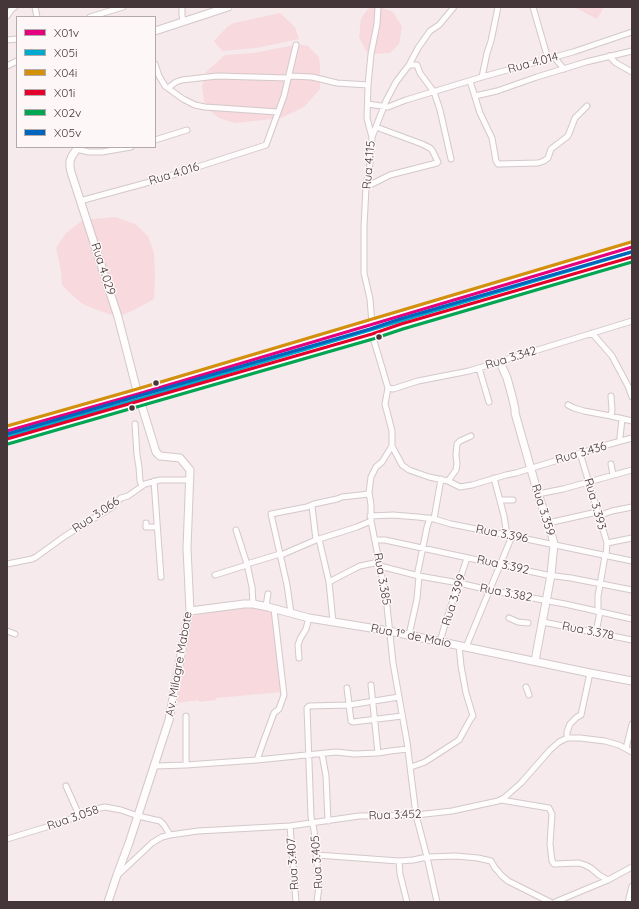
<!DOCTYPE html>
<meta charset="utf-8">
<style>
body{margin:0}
#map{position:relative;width:639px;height:909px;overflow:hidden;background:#f6eaec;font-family:Quicksand,sans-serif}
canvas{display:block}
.frame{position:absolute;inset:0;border:8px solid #443639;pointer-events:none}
.legend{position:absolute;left:16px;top:16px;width:140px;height:132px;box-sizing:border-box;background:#fef7f8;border:1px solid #b4aaac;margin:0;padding:5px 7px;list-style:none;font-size:12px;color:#443639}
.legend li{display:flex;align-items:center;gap:8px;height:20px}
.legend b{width:20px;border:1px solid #b4aaac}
</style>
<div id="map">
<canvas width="639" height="909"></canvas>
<div class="frame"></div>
<ul class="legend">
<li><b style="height:5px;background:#e5007d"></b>X01v</li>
<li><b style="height:5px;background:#00a9ce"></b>X05i</li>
<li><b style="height:5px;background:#d3900b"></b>X04i</li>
<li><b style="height:5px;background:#e4002b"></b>X01i</li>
<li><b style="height:5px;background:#00a651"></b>X02v</li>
<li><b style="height:5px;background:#0065bd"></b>X05v</li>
</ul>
</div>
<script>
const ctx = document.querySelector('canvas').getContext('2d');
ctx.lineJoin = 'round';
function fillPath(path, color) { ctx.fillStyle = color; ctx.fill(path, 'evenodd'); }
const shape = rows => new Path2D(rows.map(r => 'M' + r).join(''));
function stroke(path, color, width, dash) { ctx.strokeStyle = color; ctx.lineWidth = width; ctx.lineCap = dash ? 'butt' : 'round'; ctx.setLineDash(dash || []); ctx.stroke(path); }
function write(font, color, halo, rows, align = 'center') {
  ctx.font = font + ' Quicksand,sans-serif'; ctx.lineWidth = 3; ctx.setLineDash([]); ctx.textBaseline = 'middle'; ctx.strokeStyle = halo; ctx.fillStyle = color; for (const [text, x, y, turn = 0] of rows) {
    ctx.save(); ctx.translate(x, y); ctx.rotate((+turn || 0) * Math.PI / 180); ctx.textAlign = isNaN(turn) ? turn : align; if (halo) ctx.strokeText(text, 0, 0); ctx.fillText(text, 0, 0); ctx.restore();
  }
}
const green = shape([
 [371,7,380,7,393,12,402,27,399,44,390,53,371,54,366,51,359,37,361,19,367,10],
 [574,7,604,7,597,19],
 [280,13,295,27,299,39,256,48,222,51,214,41,227,27,234,23],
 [302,45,308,46,319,57,320,69,320,89,304,107,281,118,235,123,219,118,205,107,202,86,206,72,225,55,254,53,289,46],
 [115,217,135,224,148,236,154,253,155,278,154,299,134,310,118,317,92,308,81,303,70,293,62,285,61,271,56,248,66,233,83,220],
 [240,607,257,608,270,611,274,614,282,692,216,698,216,700,199,702,199,700,177,703,192,616]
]);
const street = shape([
 [35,7,37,17],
 [182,7,182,15,183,21],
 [533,7,548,59],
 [7,16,12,9,15,7],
 [90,17,123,7],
 [7,40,17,39],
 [609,56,616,63,632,72],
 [554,57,564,69],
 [155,64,159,76,165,86,183,99,195,105,205,107,278,112],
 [409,65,417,65,420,73,434,92,440,110,451,159],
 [7,66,17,61],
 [289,76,312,77,337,83,368,85],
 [482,77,487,53,491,41,498,7],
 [470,81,480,113,492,138,496,161,498,164,538,163,544,161,548,158,551,149,568,136,575,118,587,106],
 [168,88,176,82,182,80,217,76,288,78],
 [475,96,497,91,537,77,586,62,632,51],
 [368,104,388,107,406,100,482,77,573,52,632,32],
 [372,137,386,101,396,82,409,65,418,48,430,31,439,25,454,7],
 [155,140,187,130],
 [76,149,89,152,102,152,131,147],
 [366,187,390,175,437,163,438,162,432,150,430,148,422,144,376,127],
 [80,201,157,180,266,145,284,96,296,45],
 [372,324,370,299,364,273,364,227,366,187,370,164,372,137,369,126,367,118,368,85,371,54,377,24,378,7],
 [592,333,612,356,628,386,632,397],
 [372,334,388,388,385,404,392,431,392,446,382,462,376,467,371,477,369,492,371,505,371,521,380,566,387,606,393,663,407,742,416,815,427,857,437,902],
 [479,368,489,402],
 [388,388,393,389,418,381,469,371,632,321],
 [611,396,612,410,611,416],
 [568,405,574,408,584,411,611,416,632,421],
 [135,424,137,455,139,467,140,481,142,486],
 [620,441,620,437,622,419],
 [392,446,401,463,402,465,409,470,429,477,448,481,460,487,472,485,506,475,516,473,610,444,632,438],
 [580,453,607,543,606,556],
 [611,464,613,475],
 [494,478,504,516,507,535],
 [154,481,161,577],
 [448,481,456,470,457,464,456,455,457,444,460,441,471,436],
 [538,494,563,489,632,470],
 [500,500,513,500],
 [312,506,316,540],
 [370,516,393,515,418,517,434,519,451,524,512,536,632,561],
 [598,516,612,511,632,507],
 [434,519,441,479],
 [146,523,146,527,157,527],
 [548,523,597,512],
 [236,530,247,564,252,587,253,604],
 [319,539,329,582,333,622],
 [375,540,385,540,547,575,571,578,632,590],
 [607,543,632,538],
 [281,555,316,540,357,527,371,521],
 [7,564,32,559,36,557,65,536,96,517,112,507,121,498,128,496,145,484,160,480,190,480],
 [247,564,280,554],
 [380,566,419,576,459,583,489,590,565,604,632,619],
 [215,575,247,565],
 [417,576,427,527,430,518],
 [329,582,352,570,360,566,379,562],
 [266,606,268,594],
 [598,612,598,596,605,556],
 [291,613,287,585,271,514,307,507,314,504,337,499,342,497,369,494],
 [509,618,518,622,528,623],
 [543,622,632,640],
 [7,631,15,634],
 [596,632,600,612],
 [409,635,417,599,419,576],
 [440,642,445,624,467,558],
 [466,647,512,536],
 [299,658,298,645,300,639,306,629,309,618],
 [371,685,378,753],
 [526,687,529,695],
 [347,688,351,721,353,722,402,716],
 [186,716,186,765],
 [567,738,567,732,570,724,577,717,581,715,590,673],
 [626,748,632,724],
 [322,754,326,776,328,821],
 [257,760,264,740,274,713,279,709,284,695,274,609],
 [155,766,186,765,257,760,336,752,354,754,378,753,390,751,408,749],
 [411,767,425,762,459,740,470,720,472,717,473,716,466,693,461,666,459,645],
 [66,786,79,815],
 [501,800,549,808,552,814,550,844,552,861,554,864,579,863,585,865,591,868,599,875,608,880],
 [290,826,296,902],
 [7,839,63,822,89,811,96,809,105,807,121,810,138,816,160,821,164,825,170,835],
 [317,855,399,861,413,860,427,857,456,856,478,858,491,861,495,868,498,871,501,875,508,881,550,902],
 [399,861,400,874,407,902],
 [118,875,152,843,162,837,170,835,198,831,290,826,359,816,416,815,452,811,498,801,504,798,521,783,550,750,559,742,567,738,580,738,605,741,619,745,632,752],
 [317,902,319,886,314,830,311,817,307,708,309,706,349,705,399,697],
 [555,902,608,880,632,867],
 [628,902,632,886]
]);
const secondary = shape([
 [155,31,228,7],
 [78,147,72,156,70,161,70,167,71,172,118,317,136,387,156,452,160,456,180,458,190,470,187,548,190,611,188,616,169,720,129,843,117,875,108,902],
 [500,362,507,378,512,396,515,409,515,413,538,494,551,532,554,544,551,575,535,661],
 [7,431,138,394,632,247],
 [7,439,372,334,401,324,632,257],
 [190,611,244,604,253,604,268,607,309,618,389,631,590,673,632,681]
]);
const bus1 = shape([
 [7,431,138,394,632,247]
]);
const bus2 = shape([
 [8,436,139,399,632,252]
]);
const bus3 = shape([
 [7,426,137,389,631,242]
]);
const bus4 = shape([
 [7,439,372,334,401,324,632,257]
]);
const bus5 = shape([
 [8,444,373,339,403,329,632,262]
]);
const bus6 = shape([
 [7,434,370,329,400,319,631,252]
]);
const markers = [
 [379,337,3.5,"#443639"],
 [156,383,3.5,"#443639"],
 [132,408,3.5,"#443639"]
];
const streetNames = [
 ["Rua 4.014",533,63,-15],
 ["Rua 4.115",369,165,-85],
 ["Rua 4.016",174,174,-17],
 ["Rua 4.029",103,269,72],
 ["Rua 3.342",511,358,-17],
 ["Rua 3.436",581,453,-16],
 ["Rua 3.393",595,504,74],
 ["Rua 3.359",543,510,73],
 ["Rua 3.066",96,515,-34],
 ["Rua 3.396",502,534,11],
 ["Rua 3.392",503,565,12],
 ["Rua 3.385",382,579,80],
 ["Rua 3.382",506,593,11],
 ["Rua 3.399",454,600,-72],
 ["Rua 3.378",588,631,11],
 ["Rua 1º de Maio",411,636,11],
 ["Av. Milagre Mabote",179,664,-80],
 ["Rua 3.452",395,815,-2],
 ["Rua 3.058",73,818,-19],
 ["Rua 3.405",317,862,-94],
 ["Rua 3.407",293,864,-94]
];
fillPath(green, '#f7d9de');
stroke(street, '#d3c8ca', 7);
stroke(secondary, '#d3c8ca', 9);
stroke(street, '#fefcfc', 5);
stroke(secondary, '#fefcfc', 7);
stroke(bus1, '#e5007d', 3);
stroke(bus2, '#00a9ce', 3);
stroke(bus3, '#d3900b', 3);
stroke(bus4, '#e4002b', 3);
stroke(bus5, '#00a651', 3);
stroke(bus6, '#0065bd', 3);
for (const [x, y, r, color] of markers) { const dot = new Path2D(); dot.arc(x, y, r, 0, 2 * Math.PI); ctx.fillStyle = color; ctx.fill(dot); stroke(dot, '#fef7f8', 1.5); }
write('12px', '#443639', '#fef7f8', streetNames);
</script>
